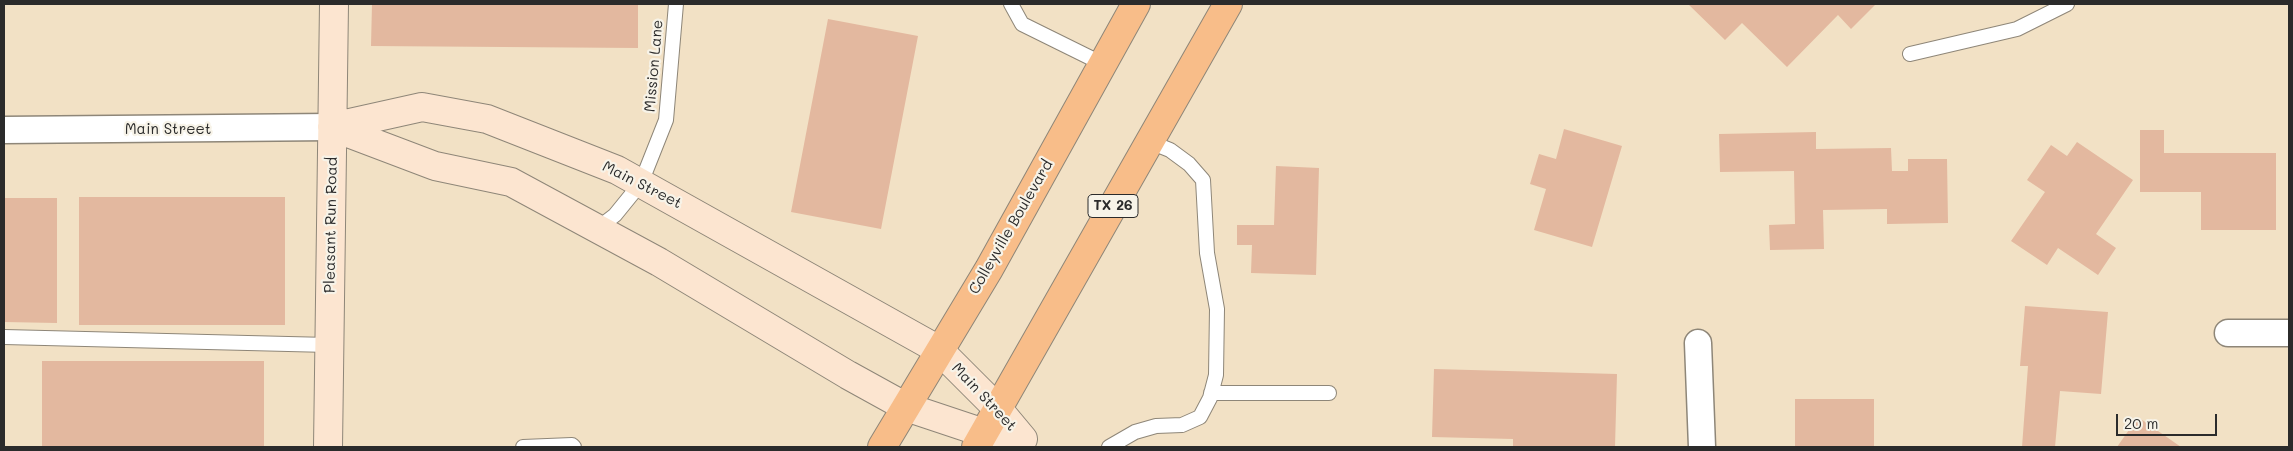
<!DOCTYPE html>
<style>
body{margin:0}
#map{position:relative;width:2293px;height:451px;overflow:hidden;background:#f2e1c5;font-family:Mali,sans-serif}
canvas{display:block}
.frame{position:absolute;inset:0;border:5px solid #2b2b2b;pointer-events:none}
.scale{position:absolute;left:2116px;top:414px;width:101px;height:22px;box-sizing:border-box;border:2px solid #2b2b2b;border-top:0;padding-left:6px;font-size:15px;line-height:18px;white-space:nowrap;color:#2b2b2b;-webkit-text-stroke:4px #f7f3e8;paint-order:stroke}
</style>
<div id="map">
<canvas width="2293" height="451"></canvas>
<div class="frame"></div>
<div class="scale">20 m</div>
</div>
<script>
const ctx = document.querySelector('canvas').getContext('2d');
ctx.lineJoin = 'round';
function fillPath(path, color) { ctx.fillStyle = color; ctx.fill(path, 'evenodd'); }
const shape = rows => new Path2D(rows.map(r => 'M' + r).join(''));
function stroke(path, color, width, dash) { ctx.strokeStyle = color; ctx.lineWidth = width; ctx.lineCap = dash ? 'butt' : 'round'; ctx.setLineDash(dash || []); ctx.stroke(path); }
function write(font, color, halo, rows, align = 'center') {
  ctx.font = font + ' Mali,sans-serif'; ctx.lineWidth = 4.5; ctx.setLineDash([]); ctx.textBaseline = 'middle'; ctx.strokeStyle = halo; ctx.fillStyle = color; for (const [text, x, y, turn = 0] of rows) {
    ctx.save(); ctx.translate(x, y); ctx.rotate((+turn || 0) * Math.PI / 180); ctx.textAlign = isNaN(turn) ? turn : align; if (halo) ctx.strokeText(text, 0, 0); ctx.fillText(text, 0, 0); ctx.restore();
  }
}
const building = shape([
 [372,4,638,4,638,48,371,46],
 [1688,4,1876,4,1851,29,1838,15,1787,67,1742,23,1725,40],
 [828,19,918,36,881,229,791,212],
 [1564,129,1622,146,1592,247,1534,230,1546,189,1530,184,1539,154,1556,159],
 [2140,130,2164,130,2164,153,2276,153,2276,230,2201,230,2201,192,2140,192],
 [1816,132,1816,149,1891,148,1892,171,1908,171,1908,159,1947,159,1948,223,1887,224,1887,209,1823,210,1824,249,1770,250,1769,225,1795,224,1794,171,1720,172,1719,134],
 [2077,142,2133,180,2096,234,2116,248,2098,275,2058,248,2047,265,2011,241,2045,192,2027,180,2051,145,2067,156],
 [1276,166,1319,168,1316,275,1251,273,1252,245,1237,245,1237,225,1274,225],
 [79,197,285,197,285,325,79,325],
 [4,198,57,198,57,323,4,322],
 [2025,306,2108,312,2101,394,2060,391,2055,447,2022,447,2028,366,2020,366],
 [42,361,264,361,264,447,42,447],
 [1434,369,1617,374,1615,447,1513,447,1513,439,1432,437],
 [1795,399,1874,399,1874,447,1795,447],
 [2138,417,2181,447,2117,447]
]);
const lane = shape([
 [1011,4,1022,24,1103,64],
 [1910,54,2017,29,2067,4],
 [597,229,615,215,641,183,666,120,676,4],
 [4,337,329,345],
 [1211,393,1329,393],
 [523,447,572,445,574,447],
 [1109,447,1135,432,1156,426,1182,425,1200,417,1210,398,1216,375,1217,309,1207,253,1203,180,1189,164,1170,150,1150,142]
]);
const street = shape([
 [4,130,332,127],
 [2228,333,2289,333],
 [1698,343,1702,447]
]);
const secondary = shape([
 [332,127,422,107,487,119,617,170,939,350,998,409,1023,439],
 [332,127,435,166,511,182,659,262,848,375,906,407,984,433,1007,437],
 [328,447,334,4]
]);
const primary = shape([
 [882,447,989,269,1136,4],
 [976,447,1228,4]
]);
const shields = [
 [1113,206,50]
];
const shieldNames = [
 ["TX 26",1113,206]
];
const streetNames = [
 ["Mission Lane",654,66,-85],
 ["Main Street",168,129],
 ["Main Street",642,185,27],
 ["Pleasant Run Road",331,225,-89],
 ["Colleyville Boulevard",1011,227,-60],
 ["Main Street",984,397,47]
];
fillPath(building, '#e3b89f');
stroke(lane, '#8e8678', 16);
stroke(street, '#8e8678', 29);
stroke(secondary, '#8e8678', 30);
stroke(primary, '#8e8678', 30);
stroke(lane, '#fff', 14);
stroke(street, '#fff', 26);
stroke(secondary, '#fce5d0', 28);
stroke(primary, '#f8bd89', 28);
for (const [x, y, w] of shields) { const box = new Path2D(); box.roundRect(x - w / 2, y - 11.5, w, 23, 4); ctx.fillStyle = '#f7f3e8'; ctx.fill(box); stroke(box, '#2b2b2b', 1); }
write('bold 14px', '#2b2b2b', null, shieldNames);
write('15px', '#2b2b2b', '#f7f3e8', streetNames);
</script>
